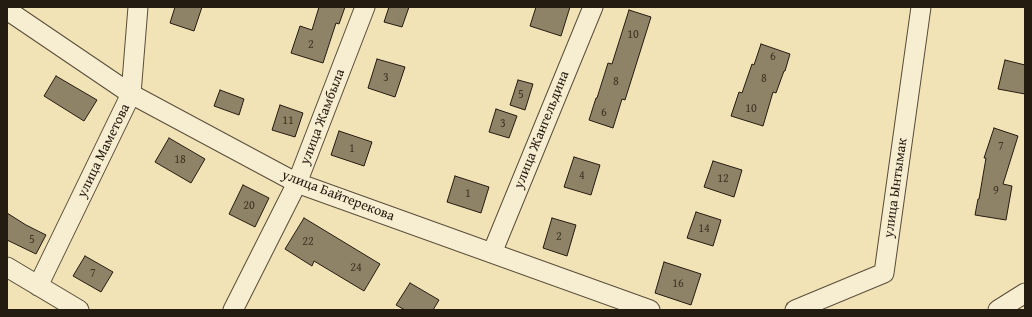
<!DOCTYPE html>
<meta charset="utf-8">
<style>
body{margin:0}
#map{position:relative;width:1032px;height:317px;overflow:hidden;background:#f2e3b6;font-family:"Gentium Book Plus",serif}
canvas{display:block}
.frame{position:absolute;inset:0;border:8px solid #241b11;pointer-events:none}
</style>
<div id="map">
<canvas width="1032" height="317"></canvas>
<div class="frame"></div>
</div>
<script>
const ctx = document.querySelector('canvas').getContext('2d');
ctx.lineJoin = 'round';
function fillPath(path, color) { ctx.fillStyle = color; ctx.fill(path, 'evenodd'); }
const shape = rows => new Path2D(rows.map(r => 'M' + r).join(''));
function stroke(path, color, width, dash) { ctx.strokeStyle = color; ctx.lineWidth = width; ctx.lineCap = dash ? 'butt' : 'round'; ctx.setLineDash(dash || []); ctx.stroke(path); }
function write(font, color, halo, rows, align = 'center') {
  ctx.font = font + ' "Gentium Book Plus",serif'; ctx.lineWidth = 3.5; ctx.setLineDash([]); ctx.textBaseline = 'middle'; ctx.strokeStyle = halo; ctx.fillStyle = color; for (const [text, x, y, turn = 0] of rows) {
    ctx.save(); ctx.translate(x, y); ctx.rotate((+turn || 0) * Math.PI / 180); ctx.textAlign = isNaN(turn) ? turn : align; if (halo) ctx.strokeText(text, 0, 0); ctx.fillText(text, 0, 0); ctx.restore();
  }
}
const building = shape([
 [175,7,202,7,194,31,170,23,175,7],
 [319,7,345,7,339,24,336,23,323,63,291,53,300,26,312,30,319,7],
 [389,7,409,7,402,27,384,22,389,7],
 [536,7,570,7,561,36,530,26,536,7],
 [629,10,651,17,625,100,622,99,613,128,589,120,596,98,597,98,608,63,612,64,629,10],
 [761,44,790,54,785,71,784,71,776,93,773,92,763,126,731,116,739,92,742,93,752,64,754,65,761,44],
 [377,59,405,67,395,97,368,88,377,59],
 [1005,60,1025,65,1025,94,998,89,1005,60],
 [56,76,97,100,84,121,44,96,56,76],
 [518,80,533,84,525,110,510,105,518,80],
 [220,90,244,99,239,115,214,106,220,90],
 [280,105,303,113,295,137,272,130,280,105],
 [496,109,517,116,509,138,489,132,496,109],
 [994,128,1018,136,1003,184,1012,186,1006,220,975,215,978,199,979,199,986,158,984,158,994,128],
 [339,131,372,142,364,166,331,155,339,131],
 [169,138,205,159,191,183,155,162,169,138],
 [574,157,600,165,591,195,564,187,574,157],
 [713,161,742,170,734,197,704,187,713,161],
 [455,176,489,187,481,213,447,202,455,176],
 [243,185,269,198,255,227,229,214,243,185],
 [696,212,721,220,713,246,687,238,696,212],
 [7,213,26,225,46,235,36,254,7,240,7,213],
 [304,218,380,264,364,291,314,261,312,266,285,249,304,218],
 [552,218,576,225,567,256,543,248,552,218],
 [85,256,113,272,101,292,73,276,85,256],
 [664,262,701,274,691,305,655,293,664,262],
 [410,283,439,300,433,310,405,310,396,305,410,283]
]);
const minor = shape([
 [7,10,131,94,297,183,650,310],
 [492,253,593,7],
 [7,267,79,310],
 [38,286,131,94,138,7],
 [233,310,297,183,365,7],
 [795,310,884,273,921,7],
 [998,310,1025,293]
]);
const numberNames = [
 ["10",633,35],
 ["2",311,45],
 ["6",773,57],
 ["3",386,78],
 ["8",764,79],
 ["8",616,82],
 ["5",521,95],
 ["10",751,109],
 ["6",604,113],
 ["11",288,121],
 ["3",503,124],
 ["7",1001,147],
 ["1",352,149],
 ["18",180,160],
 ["4",582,176],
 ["12",723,179],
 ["9",996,191],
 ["1",468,194],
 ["20",249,206],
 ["14",704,229],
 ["2",559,237],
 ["5",32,240],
 ["22",308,242],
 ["24",356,268],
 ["7",93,274],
 ["16",678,284]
];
const streetNames = [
 ["улица Жамбыла",323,117,-69],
 ["улица Жангельдина",542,130,-68],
 ["улица Маметова",104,151,-64],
 ["улица Ынтымак",896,188,-82],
 ["улица Байтерекова",338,196,21]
];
fillPath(building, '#8f8367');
stroke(building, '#241b11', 1);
stroke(minor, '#584d3a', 21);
stroke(minor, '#f7edd0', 19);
write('12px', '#3f3526', null, numberNames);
write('14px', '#241b11', '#f7edd0', streetNames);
</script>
